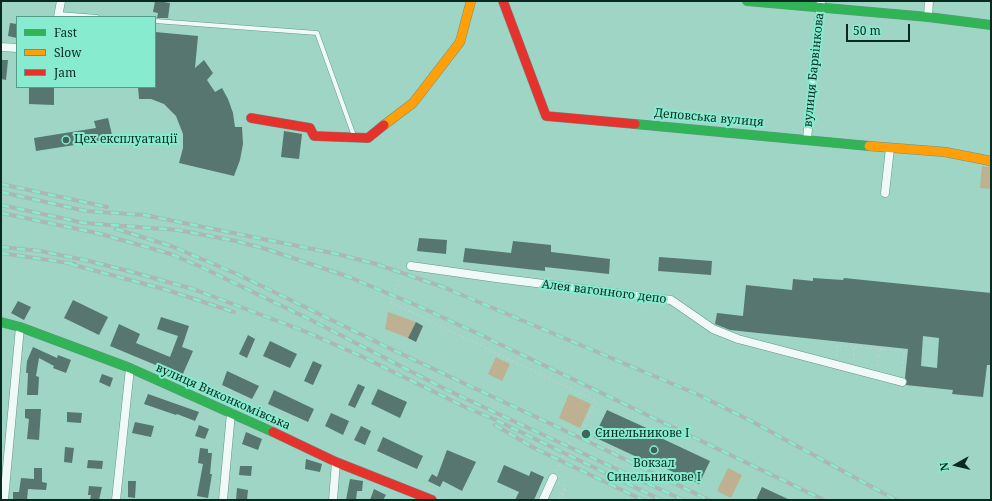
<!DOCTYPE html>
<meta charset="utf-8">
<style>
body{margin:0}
#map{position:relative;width:992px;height:501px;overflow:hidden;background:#9ed5c5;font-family:"Noto Serif",serif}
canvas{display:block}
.frame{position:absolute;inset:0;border:2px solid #082a21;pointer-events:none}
.legend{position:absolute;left:16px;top:16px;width:140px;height:72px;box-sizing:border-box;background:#87eccf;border:1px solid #549e89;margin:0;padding:5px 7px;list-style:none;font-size:12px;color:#082a21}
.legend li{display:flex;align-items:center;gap:8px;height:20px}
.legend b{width:20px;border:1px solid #549e89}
.north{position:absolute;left:936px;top:445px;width:40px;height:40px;-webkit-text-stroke:3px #87eccf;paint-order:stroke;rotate:262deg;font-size:11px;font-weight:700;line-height:16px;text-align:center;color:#082a21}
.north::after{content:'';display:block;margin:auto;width:14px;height:18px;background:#082a21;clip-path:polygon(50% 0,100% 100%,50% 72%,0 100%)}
.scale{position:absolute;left:846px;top:24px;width:64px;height:18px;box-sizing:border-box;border:2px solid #082a21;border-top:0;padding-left:5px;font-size:12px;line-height:14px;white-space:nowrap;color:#082a21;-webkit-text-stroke:3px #87eccf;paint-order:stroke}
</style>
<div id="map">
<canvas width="992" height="501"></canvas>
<div class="frame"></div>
<ul class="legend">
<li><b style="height:5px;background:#30b455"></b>Fast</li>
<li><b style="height:5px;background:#ff9f0a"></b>Slow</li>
<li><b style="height:5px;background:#e5322d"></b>Jam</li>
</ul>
<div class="north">N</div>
<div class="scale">50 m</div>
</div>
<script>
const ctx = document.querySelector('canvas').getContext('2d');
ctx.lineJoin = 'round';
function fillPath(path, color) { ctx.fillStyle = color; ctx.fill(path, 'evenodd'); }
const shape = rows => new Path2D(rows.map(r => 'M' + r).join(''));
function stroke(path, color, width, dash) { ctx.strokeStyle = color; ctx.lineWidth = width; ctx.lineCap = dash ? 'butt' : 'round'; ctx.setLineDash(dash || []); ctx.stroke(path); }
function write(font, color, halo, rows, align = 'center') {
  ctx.font = font + ' "Noto Serif",serif'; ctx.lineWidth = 4; ctx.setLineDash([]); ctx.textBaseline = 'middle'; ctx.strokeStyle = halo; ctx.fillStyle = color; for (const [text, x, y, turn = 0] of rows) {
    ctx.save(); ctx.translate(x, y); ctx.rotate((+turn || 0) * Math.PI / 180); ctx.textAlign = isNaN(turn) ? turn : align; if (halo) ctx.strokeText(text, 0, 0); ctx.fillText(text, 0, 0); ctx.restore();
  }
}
const green = shape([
 [982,166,991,167,991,189,980,188],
 [388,312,416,322,408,338,385,329],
 [496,357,510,364,502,381,488,374],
 [569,394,591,404,580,428,559,418],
 [728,468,742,475,731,498,717,491]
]);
const building = shape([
 [155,1,165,1,164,2,170,3,168,18,157,18,158,13,153,12],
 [10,23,17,24,17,38,8,36],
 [155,32,198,36,195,68,204,60,213,73,207,80,215,92,222,88,228,99,233,113,235,127,242,127,243,144,240,160,234,176,179,163,183,148,183,134,176,116,164,104,151,99,139,99,138,87,155,87],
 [1,60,8,60,6,80,1,79],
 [29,87,54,87,54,105,29,104],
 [108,118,113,139,36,151,34,138,96,128,94,121],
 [284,131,302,134,299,159,281,157],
 [419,238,447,240,446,254,417,251],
 [513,241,551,245,551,252,610,259,609,274,545,267,545,271,463,262,465,248,511,253],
 [659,257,712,261,711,275,658,271],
 [813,278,843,280,844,278,991,293,991,365,987,365,983,397,952,394,953,390,906,385,907,381,905,378,908,349,730,330,715,324,717,313,743,316,746,285,792,290,793,279,813,281],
 [923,336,939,338,937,368,921,366],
 [73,300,108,317,99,335,64,318],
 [18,301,31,307,24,320,11,313],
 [161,317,189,326,182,347,193,351,182,376,110,346,119,324,140,334,136,343,170,357,178,336,157,329],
 [416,322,423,326,416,342,408,338],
 [248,335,255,339,247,358,239,354],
 [270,341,297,354,290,368,263,356],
 [33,347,57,358,58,355,71,360,66,373,53,368,54,366,39,358,36,376,39,377,38,395,27,395,28,373,26,373,27,361],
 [313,361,322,365,313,385,304,381],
 [227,371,259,386,252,399,222,385],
 [102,374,113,378,110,387,99,382],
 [358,384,365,387,355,408,348,405],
 [378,389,407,402,400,418,371,404],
 [274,390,314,409,308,422,268,404],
 [148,394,199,412,195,421,177,414,176,415,144,404],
 [25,409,41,409,39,440,27,439,29,419,25,418],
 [607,410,664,436,663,439,710,461,699,484,652,462,652,464,594,437],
 [67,412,82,413,81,423,67,422],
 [331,413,349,421,343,435,325,426],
 [135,422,154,426,151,437,132,433],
 [199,425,209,429,205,439,195,436],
 [361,426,371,431,365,445,354,440],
 [246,432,262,439,258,450,242,444],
 [383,437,423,456,417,469,377,451],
 [65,447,74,448,72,463,64,462],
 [200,448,208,449,208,453,212,453,210,474,212,474,208,498,197,496,203,464,198,463],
 [447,450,476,462,462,491,443,481,440,487,428,481,432,474,437,477],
 [306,459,322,464,320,472,305,469],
 [88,460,103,461,102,469,87,468],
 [504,465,529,476,531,471,544,477,534,500,515,500,519,492,497,482],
 [240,466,252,466,251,476,239,475],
 [34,468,42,468,42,482,47,483,46,490,28,489,27,500,13,500,13,492,19,492,21,478,34,479],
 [350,479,363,481,362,491,357,491,356,500,346,500],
 [128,481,136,481,135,498,128,497],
 [89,486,102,487,99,500,90,500,91,495,88,495],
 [762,487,790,500,756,500],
 [237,488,248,490,247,500,236,500],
 [374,489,386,495,383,500,370,500]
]);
const path = shape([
 [404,270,390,302,596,401,580,435],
 [837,357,837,345,904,351,902,374],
 [854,360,854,346],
 [878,367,879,349],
 [556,471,574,432,620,453,610,476],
 [558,483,565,486,559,500],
 [561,500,566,487,565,486]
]);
const lane = shape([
 [59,14,97,17],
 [155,21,317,33,354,136]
]);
const street = shape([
 [58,17,61,1],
 [928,17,929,1],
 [1,47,17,48],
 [807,139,821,1],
 [885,193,890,148],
 [411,266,496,278,671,300,713,329,738,339,902,382],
 [4,500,20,327],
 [116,500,130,368],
 [223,500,231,413],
 [333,500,336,462],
 [543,500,553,478]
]);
const fast = shape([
 [747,1,928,17,991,25],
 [635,124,869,146],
 [1,322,20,327,130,368,273,432]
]);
const slow = shape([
 [384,125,413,103,460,42,471,1],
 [869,146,945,152,991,161]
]);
const jam = shape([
 [503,1,546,116,635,124],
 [251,118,310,128,314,136,368,138,384,125],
 [273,432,336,462,432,500]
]);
const rail = shape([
 [1,184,107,207],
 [1,192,86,211,144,215,337,254,376,264,443,287,699,395,751,421,896,500],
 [1,205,84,223,178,230,236,241,266,249,349,277,418,306,483,336,824,500],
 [1,213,97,233,171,254,199,266,311,320,447,390,683,500],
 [116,229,171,246,237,274,391,349,587,441,709,500],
 [1,247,40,251,89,261,132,272,193,289,304,331,363,357,465,407,496,420,661,500],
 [1,253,75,264],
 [70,264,167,290,234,312],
 [495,425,534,448,643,500]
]);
const markers = [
 [66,140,4,"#3c665a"],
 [586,434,5,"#3c665a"],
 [654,450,4,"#3c665a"]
];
const streetNames = [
 ["вулиця Барвінкова",814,70,-84],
 ["Деповська вулиця",709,118,5],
 ["Алея вагонного депо",604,292,7],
 ["вулиця Виконкомівська",223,397,24]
];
const poiNames = [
 ["Цех експлуатації",74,140],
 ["Синельникове І",595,434],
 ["Вокзал",654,464,"center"],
 ["Синельникове І",654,478,"center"]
];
fillPath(green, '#bdb192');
fillPath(building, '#56766f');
stroke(lane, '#659589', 5);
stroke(street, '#659589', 9);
stroke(fast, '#659589', 10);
stroke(slow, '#659589', 10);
stroke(jam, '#659589', 10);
stroke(path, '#bed0cb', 1.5, [2, 3]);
stroke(lane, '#f0f9f6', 4);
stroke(street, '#f0f9f6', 8);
stroke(fast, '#30b455', 9);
stroke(slow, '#ff9f0a', 9);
stroke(jam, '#e5322d', 9);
stroke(rail, '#aab8b4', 4);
stroke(rail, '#87eccf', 2.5, [8]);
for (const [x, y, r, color] of markers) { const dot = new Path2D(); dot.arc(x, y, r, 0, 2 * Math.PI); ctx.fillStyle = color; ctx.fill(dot); stroke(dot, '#87eccf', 1.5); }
write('12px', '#082a21', '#87eccf', streetNames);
write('12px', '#082a21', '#87eccf', poiNames, 'left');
</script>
